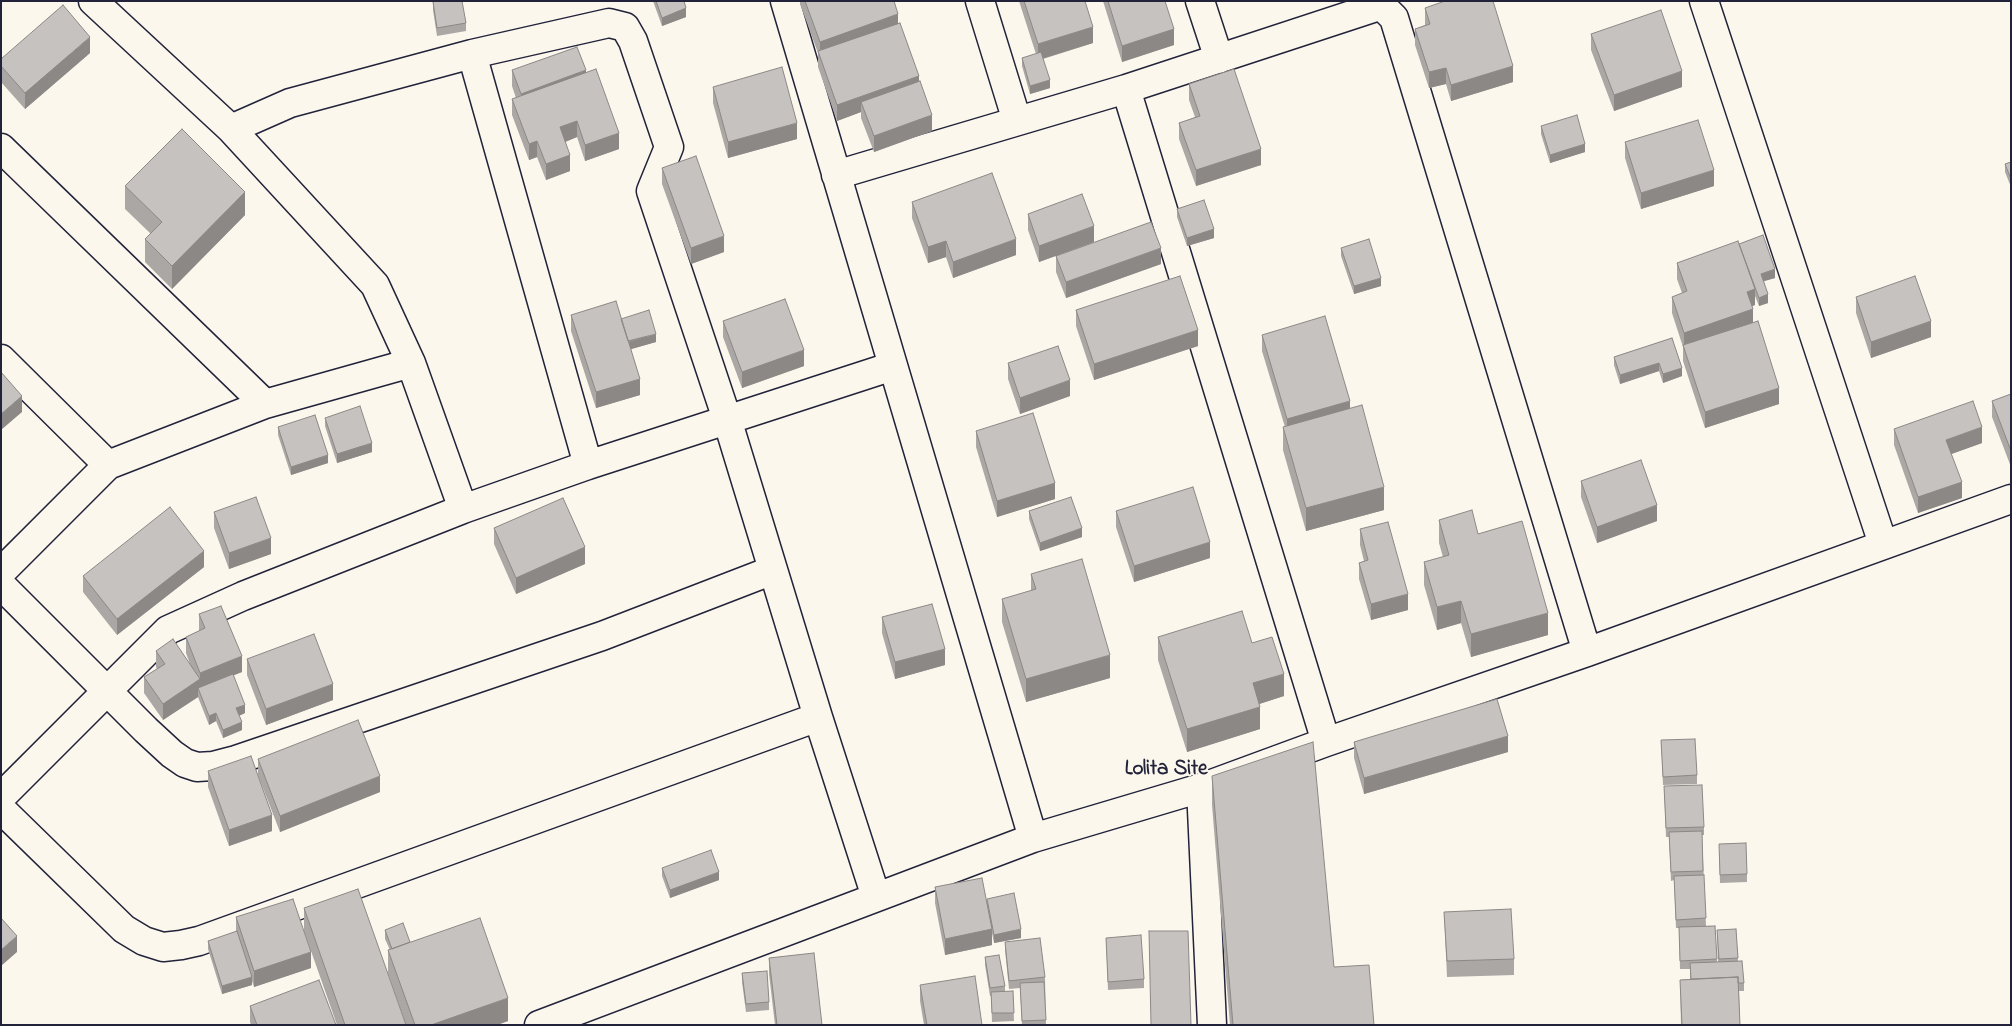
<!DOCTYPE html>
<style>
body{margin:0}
#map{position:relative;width:2012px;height:1026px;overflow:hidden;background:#fbf7ec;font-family:"Indie Flower",sans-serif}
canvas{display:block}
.frame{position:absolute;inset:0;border:2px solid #22223b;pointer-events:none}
</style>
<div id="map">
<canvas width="2012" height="1026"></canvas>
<div class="frame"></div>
</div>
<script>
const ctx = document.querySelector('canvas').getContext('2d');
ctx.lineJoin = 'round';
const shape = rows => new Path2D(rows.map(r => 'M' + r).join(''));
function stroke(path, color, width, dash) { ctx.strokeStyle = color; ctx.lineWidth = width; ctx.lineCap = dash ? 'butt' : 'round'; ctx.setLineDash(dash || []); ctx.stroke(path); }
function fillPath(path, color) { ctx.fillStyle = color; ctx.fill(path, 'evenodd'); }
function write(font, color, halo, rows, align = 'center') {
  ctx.font = font + ' "Indie Flower",sans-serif'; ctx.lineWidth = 4; ctx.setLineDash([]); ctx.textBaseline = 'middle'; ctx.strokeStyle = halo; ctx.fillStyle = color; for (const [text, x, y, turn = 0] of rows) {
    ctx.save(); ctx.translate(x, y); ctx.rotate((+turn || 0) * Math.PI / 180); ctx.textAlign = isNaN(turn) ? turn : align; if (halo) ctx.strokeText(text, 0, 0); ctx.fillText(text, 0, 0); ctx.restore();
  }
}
const street = shape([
 [93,1,231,129,375,285,411,363,463,509],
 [785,1,1033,838],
 [980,1,1017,121],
 [1200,1,1219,59],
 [1704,1,1883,544],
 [472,54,588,465],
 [1126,89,1326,742],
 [231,129,290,103,472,54,609,23,625,27,633,41,669,147,651,191,727,419,818,717,876,897],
 [1,148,265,404],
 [836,175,1126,89,1376,7,1383,7,1394,18,1587,652],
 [1,359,108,465],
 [1,572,108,465,265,404,411,363],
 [1,585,146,730,172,754,185,763,197,767,213,766,236,760,602,636,773,570],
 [1201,788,1212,1025],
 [1,797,168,630,243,596,463,509,588,465,893,366],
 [1,809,124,929,144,941,163,947,181,945,199,941,818,717],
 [539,1025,1033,838,1201,788,1326,742,1587,652,2011,499]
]);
const wall = shape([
 [653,1,684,1,686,17,662,26],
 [800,1,894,1,898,23,919,82,932,131,874,152,861,118,861,112,837,121,818,67,818,53,800,4],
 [1019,1,1085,1,1093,43,1043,59,1050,88,1030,94,1022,66,1022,58,1036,54],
 [1103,1,1165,1,1174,45,1122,62],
 [433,2,466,23,466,31,437,36,433,10],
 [1425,8,1513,82,1451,101,1446,84,1429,88,1415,45,1415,29,1425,25],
 [1591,34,1682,87,1614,111,1591,50],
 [90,53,25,109,1,82,1,59],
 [512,70,586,73,619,149,585,161,577,137,565,142,570,171,546,180,537,157,529,160,512,115,512,99,516,98,512,86],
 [1189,84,1261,165,1196,186,1179,139,1179,123,1195,117,1189,100],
 [713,87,797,139,728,158,713,103],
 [1541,126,1585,152,1550,163,1541,134],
 [1625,142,1714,186,1641,209,1625,158],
 [2011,162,2011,187,2005,172,2005,164],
 [662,168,724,252,691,264,662,184],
 [125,186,245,215,172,289,145,262,145,239,151,234,125,209],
 [912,202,1016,255,953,278,946,257,928,263,912,218],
 [1177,209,1214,238,1187,246,1177,217],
 [1028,214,1094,242,1039,262,1028,230],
 [1739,244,1775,278,1764,281,1768,303,1759,306,1755,296,1755,305,1752,306,1753,323,1779,404,1705,428,1683,361,1683,347,1672,313,1672,297,1682,293,1677,279,1677,263],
 [1341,248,1381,286,1354,294,1341,256],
 [1056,256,1161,264,1066,298,1056,272],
 [1856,297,1931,337,1871,358,1856,313],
 [1076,310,1198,346,1094,380,1076,326],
 [571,315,621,319,656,342,631,349,640,395,596,408,571,331],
 [723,321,804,366,742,388,723,337],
 [1262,335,1350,409,1384,510,1306,531,1283,450,1283,427,1285,427,1262,351],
 [1672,338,1682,376,1663,383,1659,371,1620,384,1614,365,1614,357],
 [1008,363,1070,396,1020,414,1008,379],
 [2011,394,2011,467,1992,417,1992,401],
 [325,418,372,452,337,463,325,426],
 [278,427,328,463,291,475,278,435],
 [1894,429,1982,443,1951,454,1962,498,1918,513,1894,445],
 [976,431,1055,499,997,517,976,447],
 [1581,481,1657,521,1597,543,1581,497],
 [1029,511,1082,537,1040,551,1029,519],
 [1116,511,1210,558,1134,582,1116,527],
 [214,512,271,554,229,569,214,528],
 [1439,520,1478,534,1548,635,1471,657,1461,623,1437,630,1424,585,1424,562,1443,557,1439,543],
 [494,528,585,564,516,594,494,544],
 [1360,529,1408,610,1371,620,1359,579,1359,563,1364,561,1360,545],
 [204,567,117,635,83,592,83,576],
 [1031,574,1110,678,1026,702,1002,622,1002,599,1031,591],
 [199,614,242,672,233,675,245,713,239,716,242,730,223,738,216,721,209,725,198,697,163,720,144,693,144,677,157,669,156,667,156,651,191,667,186,653,186,637,199,631],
 [882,617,945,665,895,679,882,633],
 [1158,637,1252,643,1284,696,1259,704,1260,729,1187,752,1158,660],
 [247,659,333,700,266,725,247,675],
 [1661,740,1697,775,1697,784,1663,785],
 [1354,742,1508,752,1364,794,1354,758],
 [258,759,380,792,280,832,258,775],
 [208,771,272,831,229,846,208,787],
 [1212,776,1334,967,1374,1025,1230,1025,1212,805],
 [1664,786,1704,827,1704,835,1702,835,1706,926,1715,926,1717,962,1718,962,1717,930,1736,929,1738,961,1744,983,1744,991,1739,991,1740,1025,1681,1025,1680,980,1690,979,1690,969,1680,969,1679,928,1676,928,1674,880,1671,881,1669,837,1666,837],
 [1719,852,1747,874,1747,882,1720,883],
 [662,868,719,880,670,898,662,876],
 [935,887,987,902,1021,938,994,943,992,933,992,945,945,955,935,903],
 [304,908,406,1025,337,1025,304,931],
 [1444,912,1514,959,1514,975,1447,977],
 [236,917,311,968,254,987,252,981,252,985,222,994,208,949,208,941,236,932],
 [385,930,410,942,508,1021,497,1025,406,1025,388,973,388,950,390,950,385,939],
 [1106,938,1144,979,1144,988,1108,990],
 [1005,942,1045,977,1046,1025,1022,1025,1020,988,1009,989,1005,950],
 [985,957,1005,986,1005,992,1013,991,1014,1021,992,1022,991,996,990,996,985,965],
 [769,958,822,1025,775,1025,769,974],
 [742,973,769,1002,769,1010,746,1012,742,982],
 [920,985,982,1025,924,1025,920,1001],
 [250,1006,336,1025,251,1025,250,1022]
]);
const shadedWall = shape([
 [686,8,686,17,662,26,662,18],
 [898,14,898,30,820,56,820,42],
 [1093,27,1093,43,1038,60,1038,44],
 [1174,29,1174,45,1122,62,1122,46],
 [90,37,90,53,25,109,25,93],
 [1513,66,1513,82,1451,101,1451,85],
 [1446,68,1446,84,1429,88,1429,72],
 [586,70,586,86,521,110,521,94],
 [1682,71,1682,87,1614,111,1614,95],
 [919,76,919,92,861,102,861,112,837,121,837,105],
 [1050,80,1050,88,1030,94,1030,86],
 [932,115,932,131,874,152,874,136],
 [577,121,577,137,560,144,560,127],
 [797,123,797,139,728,158,728,142],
 [619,133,619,149,585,161,585,145],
 [537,141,537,157,529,160,529,144],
 [1585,144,1585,152,1550,163,1550,155],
 [1261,149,1261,165,1196,186,1196,170],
 [570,155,570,171,546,180,546,164],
 [1714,170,1714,186,1641,209,1641,193],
 [245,192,245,215,172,289,172,266],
 [1094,226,1094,242,1039,262,1039,246],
 [1214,229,1214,238,1187,246,1187,238],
 [724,236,724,252,691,264,691,248],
 [1016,239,1016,255,953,278,953,262],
 [946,241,946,257,928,263,928,247],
 [1161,248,1161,264,1066,298,1066,282],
 [1775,269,1775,278,1761,282,1761,274],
 [1381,278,1381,286,1354,294,1354,286],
 [1755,289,1755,305,1747,308,1747,292],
 [1768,294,1768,303,1759,306,1759,298],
 [1753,309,1753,325,1684,348,1684,333],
 [1931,321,1931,337,1871,358,1871,342],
 [1198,330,1198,346,1094,380,1094,364],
 [656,334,656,342,628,350,628,342],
 [804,350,804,366,742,388,742,372],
 [1659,363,1659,371,1620,384,1620,375],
 [1682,368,1682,376,1663,383,1663,374],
 [640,379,640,395,596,408,596,392],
 [1070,380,1070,396,1020,414,1020,398],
 [1779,388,1779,404,1705,428,1705,412],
 [22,396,22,412,1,430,1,414],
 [1350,401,1350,417,1287,435,1287,419],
 [1982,427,1982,443,1946,456,1946,440],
 [372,443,372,452,337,463,337,454],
 [328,455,328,463,291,475,291,467],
 [1962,482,1962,498,1918,513,1918,497],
 [1055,483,1055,499,997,517,997,501],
 [1384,487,1384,510,1306,531,1306,508],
 [1657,505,1657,521,1597,543,1597,527],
 [1082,528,1082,537,1040,551,1040,543],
 [271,538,271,554,229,569,229,553],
 [1210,542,1210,558,1134,582,1134,566],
 [585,547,585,564,516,594,516,578],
 [204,551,204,567,117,635,117,619],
 [1408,594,1408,610,1371,620,1371,604],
 [1461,601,1461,623,1437,630,1437,607],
 [1548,613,1548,635,1471,657,1471,634],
 [945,649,945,665,895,679,895,662],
 [1110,655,1110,678,1026,702,1026,679],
 [242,656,242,672,200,689,200,673],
 [1284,674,1284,696,1253,706,1253,683],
 [200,679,200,692,198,688,198,697,163,720,163,704],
 [333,684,333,700,266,725,266,709],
 [245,705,245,713,236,717,236,708],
 [1260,707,1260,729,1187,752,1187,729],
 [216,713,216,721,209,725,209,716],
 [242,722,242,730,223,738,223,730],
 [1508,736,1508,752,1364,794,1364,778],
 [380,776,380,792,280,832,280,816],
 [272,815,272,831,229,846,229,830],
 [719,872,719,880,670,898,670,890],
 [992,929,992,945,945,955,945,939],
 [1021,929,1021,938,994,943,994,935],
 [17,936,17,952,1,966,1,950],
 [311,952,311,968,254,987,254,971],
 [252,977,252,985,222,994,222,986],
 [508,998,508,1021,497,1025,431,1025]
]);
const building = shape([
 [436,1,462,1,466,23,437,28,433,2,436,1],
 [656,1,684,1,686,8,662,18,656,1],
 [805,1,894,1,898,14,820,42,805,1],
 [1024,1,1085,1,1093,27,1038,44,1024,1],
 [1108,1,1165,1,1174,29,1122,46,1108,1],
 [1445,1,1493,1,1513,66,1451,85,1446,68,1429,72,1415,29,1430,24,1425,8,1445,1],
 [63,5,90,37,25,93,1,66,1,59,63,5],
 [1661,10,1682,71,1614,95,1591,34,1661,10],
 [900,23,919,76,837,105,818,51,900,23],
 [577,47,586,70,521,94,512,70,577,47],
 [1041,52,1050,80,1030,86,1022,58,1041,52],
 [782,67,797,123,728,142,713,87,782,67],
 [596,69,619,133,585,145,577,121,560,127,570,155,546,164,537,141,529,144,512,99,596,69],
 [1234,69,1261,149,1196,170,1179,123,1200,116,1189,84,1234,69],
 [920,81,932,115,874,136,861,102,920,81],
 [1577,115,1585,144,1550,155,1541,126,1577,115],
 [1698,120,1714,170,1641,193,1625,142,1698,120],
 [182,129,245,192,172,266,145,239,162,222,125,186,182,129],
 [696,156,724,236,691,248,662,168,696,156],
 [2011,162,2011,179,2005,164,2011,162],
 [992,173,1016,239,953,262,946,241,928,247,912,202,992,173],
 [1082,194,1094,226,1039,246,1028,214,1082,194],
 [1204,200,1214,229,1187,238,1177,209,1204,200],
 [1151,222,1161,248,1066,282,1056,256,1151,222],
 [1763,235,1775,269,1761,274,1768,294,1759,298,1739,244,1763,235],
 [1369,239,1381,278,1354,286,1341,248,1369,239],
 [1738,241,1755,289,1747,292,1753,309,1684,333,1672,297,1687,291,1677,263,1738,241],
 [1180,276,1198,330,1094,364,1076,310,1180,276],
 [1915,276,1931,321,1871,342,1856,297,1915,276],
 [785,299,804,350,742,372,723,321,785,299],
 [616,301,640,379,596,392,571,315,616,301],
 [649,310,656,334,628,341,621,319,649,310],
 [1325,316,1350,401,1287,419,1262,335,1325,316],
 [1758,321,1779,388,1705,412,1683,345,1758,321],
 [1672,338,1682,368,1663,374,1659,363,1620,375,1614,357,1672,338],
 [1058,346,1070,380,1020,398,1008,363,1058,346],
 [1,372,22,396,1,414,1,372],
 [2011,394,2011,451,1992,401,2011,394],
 [1973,401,1982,427,1946,440,1962,482,1918,497,1894,429,1973,401],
 [1362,405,1384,487,1306,508,1283,427,1362,405],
 [360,406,372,443,337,454,325,418,360,406],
 [1033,413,1055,483,997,501,976,431,1033,413],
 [315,415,328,455,291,467,278,427,315,415],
 [1641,460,1657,505,1597,527,1581,481,1641,460],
 [1193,487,1210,542,1134,566,1116,511,1193,487],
 [256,497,271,538,229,553,214,512,256,497],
 [1071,497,1082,528,1040,543,1029,511,1071,497],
 [563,498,585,547,516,578,494,528,563,498],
 [170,507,204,551,117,619,83,576,170,507],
 [1472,510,1478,534,1522,521,1548,613,1471,634,1461,601,1437,607,1424,562,1449,555,1439,520,1472,510],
 [1388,522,1408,594,1371,604,1359,563,1368,560,1360,529,1388,522],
 [1082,559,1110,655,1026,679,1002,599,1036,589,1031,574,1082,559],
 [932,604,945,649,895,662,882,617,932,604],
 [221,606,242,656,200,673,186,637,205,628,199,614,221,606],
 [1242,611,1252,643,1272,637,1284,674,1253,683,1260,707,1187,729,1158,637,1242,611],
 [314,634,333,684,266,709,247,659,314,634],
 [173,639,200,679,163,704,144,677,165,664,156,651,173,639],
 [233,674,245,705,236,708,242,722,223,730,216,713,209,716,198,688,233,674],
 [1497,699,1508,736,1364,778,1354,742,1497,699],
 [358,720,380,776,280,816,258,759,358,720],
 [1695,739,1697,775,1663,777,1661,740,1695,739],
 [1313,742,1334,967,1369,965,1374,1025,1233,1025,1212,776,1313,742],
 [251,756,272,815,229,830,208,771,251,756],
 [1702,785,1704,827,1666,828,1664,786,1702,785],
 [1702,831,1703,871,1671,872,1669,832,1702,831],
 [1746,843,1747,874,1720,875,1719,844,1746,843],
 [711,850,719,872,670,890,662,868,711,850],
 [1704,875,1706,918,1676,920,1674,876,1704,875],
 [982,878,992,929,945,939,935,887,982,878],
 [358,889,406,1025,345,1025,304,908,358,889],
 [1014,893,1021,929,994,935,987,899,1014,893],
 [293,899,311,952,254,971,236,917,293,899],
 [1511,909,1514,959,1447,961,1444,912,1511,909],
 [1,918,17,936,1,950,1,918],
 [480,918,508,998,431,1025,415,1025,388,950,480,918],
 [403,923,410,942,392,949,385,930,403,923],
 [1715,926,1717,959,1680,961,1679,927,1715,926],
 [1736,929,1738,958,1719,959,1717,930,1736,929],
 [237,931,252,977,222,986,208,941,237,931],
 [1149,931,1188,931,1191,1025,1151,1025,1149,931],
 [1141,935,1144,979,1108,982,1106,938,1141,935],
 [1040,938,1045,977,1009,981,1005,942,1040,938],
 [814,953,822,1025,777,1025,769,958,814,953],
 [999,955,1005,986,990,988,985,957,999,955],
 [1742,961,1744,983,1738,983,1738,977,1691,979,1690,963,1742,961],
 [767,971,769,1002,746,1004,742,973,767,971],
 [975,976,982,1025,927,1025,920,985,975,976],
 [1738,977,1740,1025,1682,1025,1680,980,1738,977],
 [319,980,336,1025,257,1025,250,1006,319,980],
 [1044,982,1046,1020,1022,1021,1020,983,1044,982],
 [1013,991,1014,1013,992,1013,991,992,1013,991]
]);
const neighbourhoodNames = [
 ["Lolita Site",1166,771]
];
stroke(street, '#22223b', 31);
stroke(street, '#fbf7ec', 28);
fillPath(wall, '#aaa7a5');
fillPath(shadedWall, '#8b8886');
fillPath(building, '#c6c2c0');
stroke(building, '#8b8886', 1);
write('bold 21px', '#22223b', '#fbf7ec', neighbourhoodNames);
</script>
